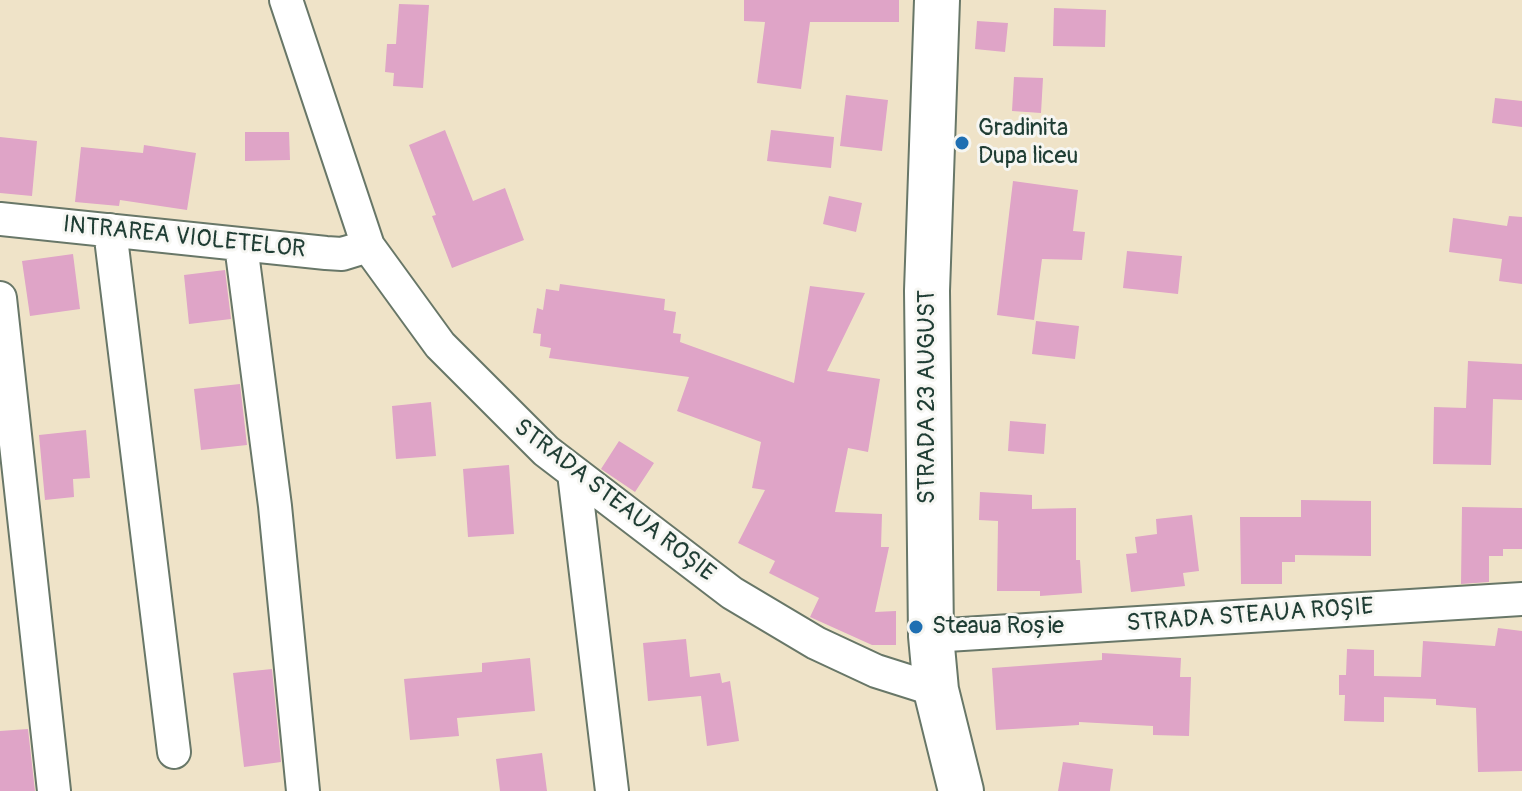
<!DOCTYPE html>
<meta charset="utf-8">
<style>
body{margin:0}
canvas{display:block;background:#efe3c8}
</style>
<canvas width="1522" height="791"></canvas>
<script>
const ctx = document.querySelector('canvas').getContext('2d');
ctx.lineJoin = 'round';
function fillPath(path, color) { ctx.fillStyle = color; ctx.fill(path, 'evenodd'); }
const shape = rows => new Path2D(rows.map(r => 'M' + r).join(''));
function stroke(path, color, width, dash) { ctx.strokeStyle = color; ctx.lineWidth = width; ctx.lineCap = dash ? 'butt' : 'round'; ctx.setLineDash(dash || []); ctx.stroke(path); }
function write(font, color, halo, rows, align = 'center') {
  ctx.font = font + ' Pangolin,sans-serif'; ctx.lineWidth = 6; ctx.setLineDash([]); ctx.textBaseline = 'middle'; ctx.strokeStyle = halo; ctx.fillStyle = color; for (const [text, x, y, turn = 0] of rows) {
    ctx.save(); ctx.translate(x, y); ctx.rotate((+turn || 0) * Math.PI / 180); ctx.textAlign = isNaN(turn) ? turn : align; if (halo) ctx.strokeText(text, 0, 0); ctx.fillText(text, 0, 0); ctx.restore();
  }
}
const building = shape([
 [744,0,899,0,899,22,810,22,801,89,757,83,765,22,744,21],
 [399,4,429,5,423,88,393,86,394,73,385,72,387,44,396,44],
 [1054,8,1106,10,1105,47,1053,46],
 [977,21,1008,23,1005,52,975,49],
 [1014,77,1043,78,1041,113,1012,111],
 [846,95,888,100,882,151,840,146],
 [1495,98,1522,101,1522,127,1492,123],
 [445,130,473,201,505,188,524,240,452,268,432,216,436,215,409,145],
 [771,130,834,137,831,168,767,161],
 [245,132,289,132,290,160,245,161],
 [0,137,37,141,32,196,0,193],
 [144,145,196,153,187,210,120,200,119,206,75,202,81,147,143,153],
 [1013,181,1078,190,1073,231,1085,232,1082,260,1042,259,1034,320,997,315],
 [829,196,862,203,856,232,823,224],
 [1509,216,1522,217,1522,284,1499,281,1502,259,1449,252,1453,218,1507,226],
 [1127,251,1182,256,1178,294,1123,288],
 [73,254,80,309,30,316,22,261],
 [225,270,231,319,189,324,184,275],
 [560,284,665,299,664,310,676,312,673,333,681,334,680,342,794,383,810,286,865,293,827,371,880,379,868,452,848,448,835,512,882,514,881,547,889,547,875,612,896,611,896,645,872,645,810,617,819,598,769,573,775,561,738,543,765,490,752,488,761,442,677,411,689,377,549,358,551,348,540,346,541,334,533,333,537,308,543,310,546,289,559,291],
 [1036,321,1079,326,1075,359,1032,354],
 [1468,361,1522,364,1522,400,1493,399,1491,465,1433,464,1434,407,1466,408],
 [240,384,247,445,201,450,194,389],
 [431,402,436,456,396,459,392,406],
 [1010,421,1046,424,1044,454,1008,451],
 [86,430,90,478,73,479,74,497,45,500,39,435],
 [619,441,654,463,635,492,601,469],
 [509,465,514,534,468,537,463,469],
 [980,492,1032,495,1032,509,1076,508,1076,560,1080,560,1082,593,1040,596,1040,591,997,591,998,521,979,520],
 [1301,500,1371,501,1371,556,1295,555,1295,562,1282,562,1282,584,1241,584,1240,517,1301,517],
 [1462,507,1522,508,1522,549,1503,549,1503,556,1489,556,1489,582,1461,584],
 [1192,515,1199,571,1183,573,1185,586,1131,592,1126,554,1137,553,1135,537,1157,534,1156,519],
 [1498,628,1522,631,1522,771,1478,772,1476,708,1436,705,1436,699,1384,697,1384,722,1344,721,1345,695,1339,695,1339,675,1346,675,1347,649,1374,650,1374,676,1421,677,1423,641,1495,646],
 [686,639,690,677,720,673,722,683,730,681,739,741,707,746,701,696,648,701,643,643],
 [1102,653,1181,658,1180,677,1191,677,1189,736,1153,735,1153,726,1079,722,1079,725,996,730,992,668,1102,660],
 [530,658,535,711,457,718,459,736,410,740,404,679,482,672,482,663],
 [272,669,281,762,244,767,233,673],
 [28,729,35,791,0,791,0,731],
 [542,753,547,791,500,791,496,759],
 [1063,762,1113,769,1110,791,1058,791]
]);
const minor = shape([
 [286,0,368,246,440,345,546,451,732,593,816,643,876,671,936,690],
 [0,219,326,253,342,254,368,246],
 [110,230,174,752],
 [241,245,275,506,303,791],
 [0,298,54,791],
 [574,473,612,791],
 [931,636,1522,599]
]);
const secondary = shape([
 [937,0,927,291,931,636,936,690,961,791]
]);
const markers = [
 [962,143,8,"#1f6fb2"],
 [916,627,8,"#1f6fb2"]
];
const poiNames = [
 ["Gradinita",978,129],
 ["Dupa liceu",978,157],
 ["Steaua Roșie",932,627]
];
const streetNames = [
 ["INTRAREA VIOLETELOR",184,238,6],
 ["STRADA 23 AUGUST",928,397,-90],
 ["STRADA STEAUA ROȘIE",614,501,38],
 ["STRADA STEAUA ROȘIE",1250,616,-4]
];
fillPath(building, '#dfa4c7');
stroke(minor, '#687768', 36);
stroke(secondary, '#687768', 48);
stroke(minor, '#fff', 32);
stroke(secondary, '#fff', 44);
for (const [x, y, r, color] of markers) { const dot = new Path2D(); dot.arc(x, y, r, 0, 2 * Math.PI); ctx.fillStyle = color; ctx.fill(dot); stroke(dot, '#f6f6f2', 3); }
write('24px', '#1f3d34', '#f6f6f2', poiNames, 'left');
write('24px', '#1f3d34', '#f6f6f2', streetNames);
</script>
